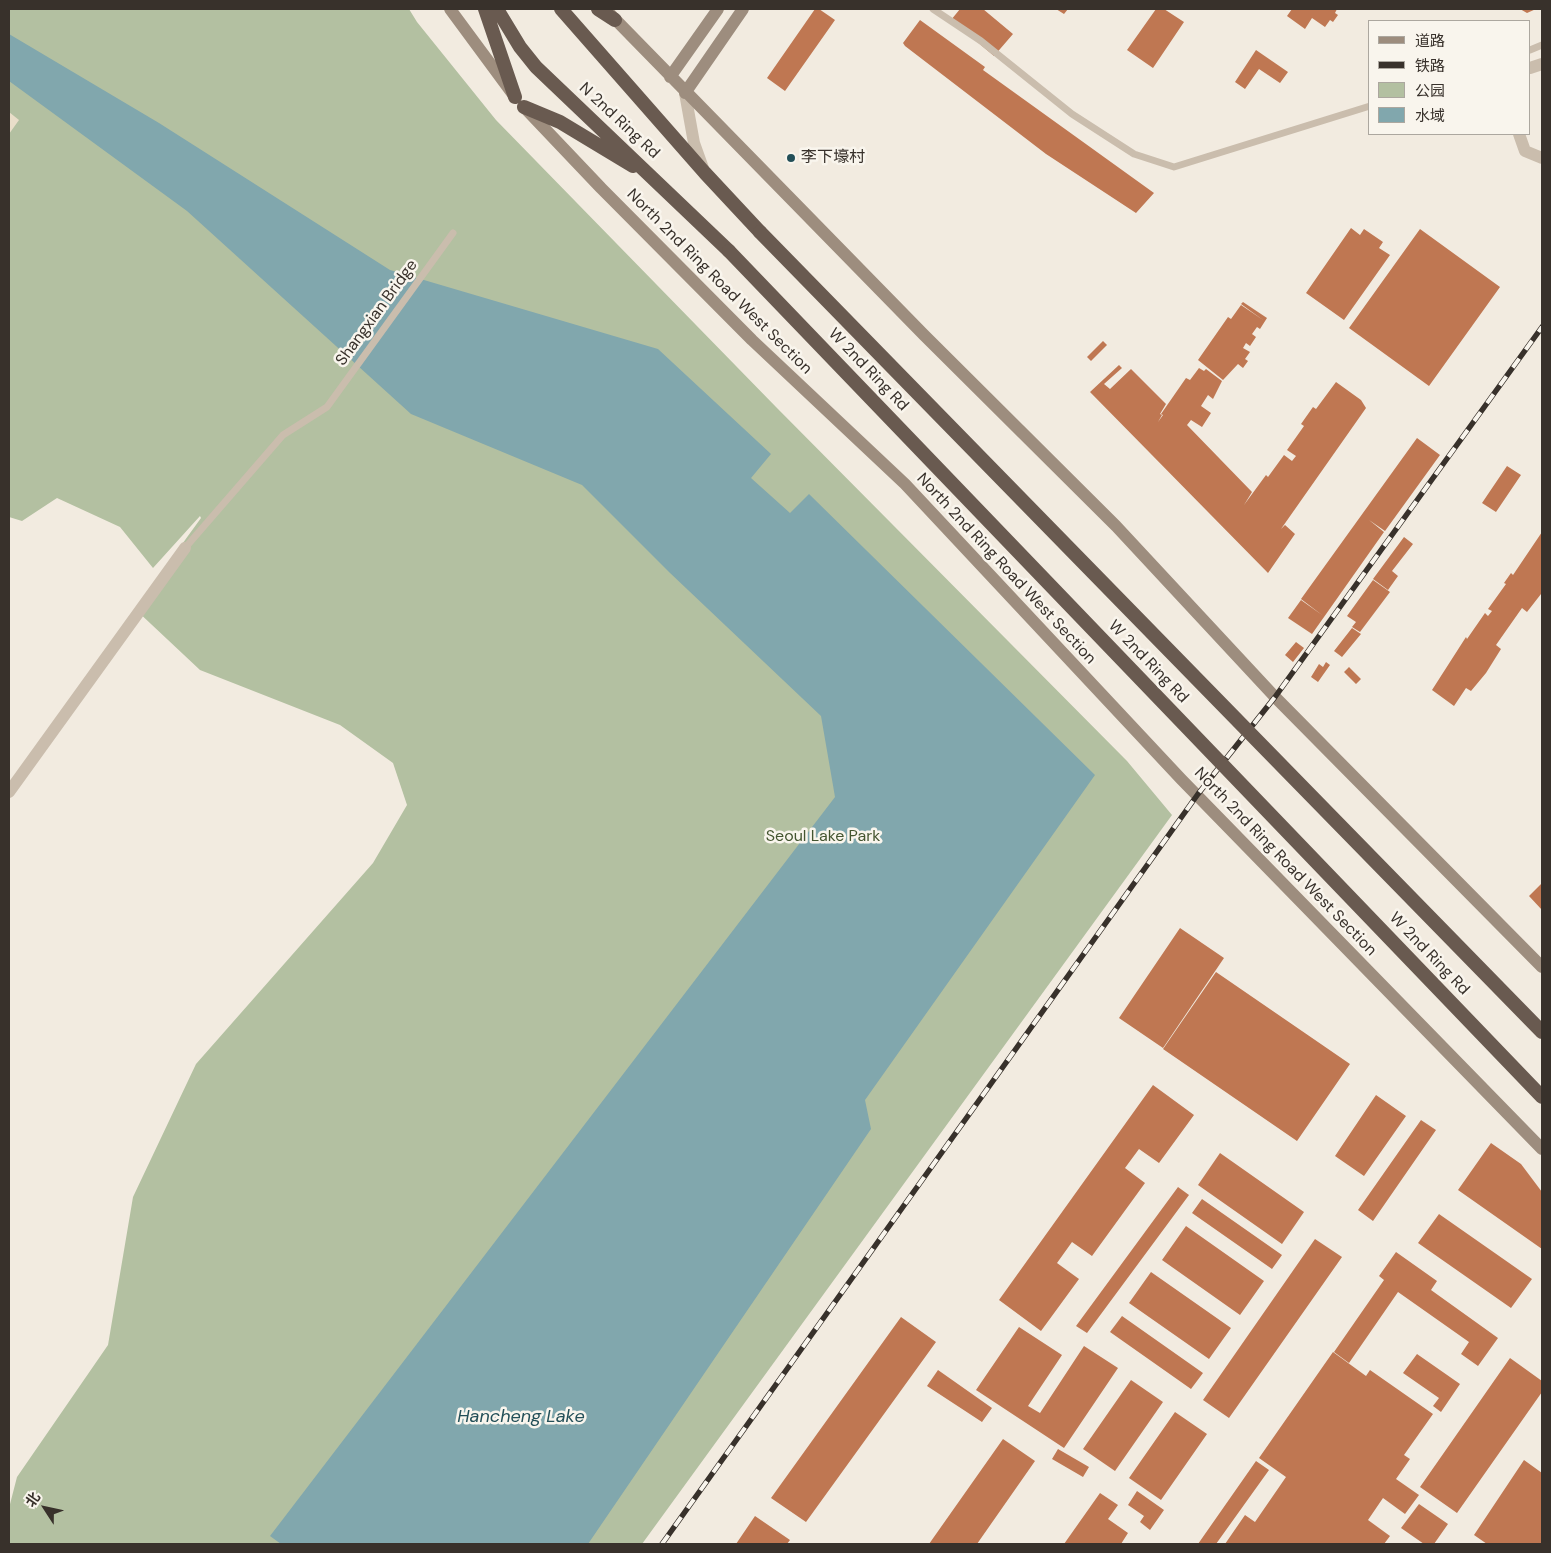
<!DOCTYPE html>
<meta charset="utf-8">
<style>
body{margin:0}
#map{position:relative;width:1551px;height:1553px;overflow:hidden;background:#f2ebe0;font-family:"DM Sans","Noto Sans SC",sans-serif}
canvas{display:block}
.frame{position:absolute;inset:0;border:10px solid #38312b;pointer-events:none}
.legend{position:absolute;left:1368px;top:20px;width:162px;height:115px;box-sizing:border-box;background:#f9f5ed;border:1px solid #aca79f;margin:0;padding:6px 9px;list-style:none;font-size:15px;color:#38312b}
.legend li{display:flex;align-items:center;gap:10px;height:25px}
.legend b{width:25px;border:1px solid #aca79f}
.north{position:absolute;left:20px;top:1483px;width:50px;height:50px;-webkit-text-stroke:4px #f9f5ed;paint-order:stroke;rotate:305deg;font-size:14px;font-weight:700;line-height:20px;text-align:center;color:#38312b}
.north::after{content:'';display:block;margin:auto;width:18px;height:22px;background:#38312b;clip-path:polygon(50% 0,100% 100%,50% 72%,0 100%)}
</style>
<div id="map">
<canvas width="1551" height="1553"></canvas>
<div class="frame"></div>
<ul class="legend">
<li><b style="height:6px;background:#9d8d7e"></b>道路</li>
<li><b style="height:6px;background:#38312b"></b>铁路</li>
<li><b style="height:14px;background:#b3c0a1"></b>公园</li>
<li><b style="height:14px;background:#81a7ad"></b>水域</li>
</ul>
<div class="north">北</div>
</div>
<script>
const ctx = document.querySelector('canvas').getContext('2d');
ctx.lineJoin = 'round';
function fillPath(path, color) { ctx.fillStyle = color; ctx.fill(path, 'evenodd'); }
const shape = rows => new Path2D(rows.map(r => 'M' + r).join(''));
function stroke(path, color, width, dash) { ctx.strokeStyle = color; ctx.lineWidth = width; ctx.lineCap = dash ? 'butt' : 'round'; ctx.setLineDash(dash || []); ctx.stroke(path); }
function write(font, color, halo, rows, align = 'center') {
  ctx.font = font + ' "DM Sans","Noto Sans SC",sans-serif'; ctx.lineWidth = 5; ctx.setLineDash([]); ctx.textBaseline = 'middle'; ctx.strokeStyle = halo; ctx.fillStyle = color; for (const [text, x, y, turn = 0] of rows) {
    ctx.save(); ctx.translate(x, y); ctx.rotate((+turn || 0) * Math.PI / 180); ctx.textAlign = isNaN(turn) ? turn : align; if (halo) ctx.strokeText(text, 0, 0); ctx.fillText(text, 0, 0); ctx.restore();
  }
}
const green = shape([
 [9,9,409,9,417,22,496,120,776,407,1127,761,1172,815,642,1544,9,1544,9,1508,17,1477,108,1345,133,1197,196,1064,373,863,407,805,393,763,340,725,200,670,135,609,201,518,200,516,153,568,120,527,57,498,22,521,9,517]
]);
const plaza = shape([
 [9,112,19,120,9,134]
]);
const water = shape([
 [9,34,159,123,390,270,658,349,771,454,751,478,790,513,809,494,1095,775,865,1100,871,1129,588,1544,281,1544,270,1536,835,797,821,716,669,572,582,485,411,414,187,211,9,81]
]);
const building = shape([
 [815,9,819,9,835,20,785,91,767,78],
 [960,9,983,9,1013,34,994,56,951,20],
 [1056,9,1068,9,1064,14],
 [1156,9,1164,9,1184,22,1153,68,1127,50],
 [1292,9,1337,9,1335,13,1338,15,1333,22,1330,20,1325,27,1312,18,1305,29,1287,16],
 [1520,9,1536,9,1527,13],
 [920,20,985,67,983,70,1154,193,1136,213,1046,154,905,46,903,43],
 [1256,50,1288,72,1280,83,1259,69,1245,89,1235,82],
 [1351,228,1360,235,1364,229,1383,242,1379,248,1390,255,1344,320,1306,293],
 [1420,229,1500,287,1429,386,1349,328],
 [1243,302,1267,318,1260,329,1257,327,1252,334,1256,337,1250,346,1246,343,1243,348,1250,352,1245,359,1248,361,1243,368,1238,364,1223,380,1198,360,1228,317,1231,319,1241,305,1263,320,1241,304],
 [1103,341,1107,345,1091,361,1087,357],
 [1119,365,1122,368,1104,384,1110,389,1131,369,1166,404,1160,414,1162,415,1158,422,1163,415,1161,414,1186,378,1190,380,1199,368,1204,371,1206,369,1222,381,1213,399,1208,395,1201,406,1211,413,1202,427,1191,420,1187,425,1252,492,1244,505,1266,475,1268,477,1284,455,1292,461,1296,456,1287,450,1304,426,1301,424,1313,407,1316,409,1336,382,1361,400,1366,408,1281,529,1285,525,1295,534,1268,573,1090,392],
 [1417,438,1440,455,1385,531,1369,520,1384,532,1312,634,1288,618,1301,600,1322,615,1301,599],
 [1507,466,1521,475,1496,512,1482,503],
 [1542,532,1541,594,1527,612,1522,608,1496,645,1501,649,1486,673,1471,691,1466,688,1454,706,1432,690,1466,637,1467,639,1485,613,1488,616,1492,611,1488,609,1506,584,1504,583,1511,573,1513,575],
 [1404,537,1413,544,1392,571,1398,576,1388,590,1373,579],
 [1373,580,1390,592,1360,632,1352,627,1356,622,1347,616],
 [1352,628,1361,634,1342,657,1334,651],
 [1296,642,1304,648,1293,662,1285,655],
 [1326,662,1330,665,1318,682,1311,677,1319,664,1323,667],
 [1349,667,1361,679,1356,684,1344,672],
 [1542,883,1542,910,1529,896],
 [1180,928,1224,958,1163,1048,1119,1018],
 [1216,972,1350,1064,1297,1141,1163,1049],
 [1153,1085,1194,1115,1159,1163,1139,1149,1125,1168,1145,1183,1092,1256,1072,1242,1057,1263,1079,1279,1041,1331,999,1300],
 [1376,1095,1406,1116,1364,1176,1335,1156],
 [1421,1120,1436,1130,1373,1221,1358,1210],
 [1491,1143,1521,1164,1542,1192,1542,1249,1458,1190],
 [1220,1153,1304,1212,1282,1244,1198,1185],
 [1178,1187,1189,1195,1087,1333,1076,1326],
 [1202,1199,1282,1255,1272,1269,1192,1213],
 [1439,1214,1532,1279,1511,1308,1418,1243],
 [1186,1226,1264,1281,1240,1315,1162,1260],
 [1315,1239,1342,1257,1229,1418,1203,1400],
 [1396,1252,1437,1281,1431,1290,1498,1338,1478,1366,1461,1354,1469,1342,1398,1292,1349,1363,1334,1352,1384,1280,1379,1276],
 [1151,1272,1231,1328,1209,1359,1129,1303],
 [1122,1316,1203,1373,1191,1389,1110,1332],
 [901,1317,936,1342,806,1522,771,1498],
 [1019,1327,1062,1355,1028,1406,1040,1413,1084,1346,1118,1368,1064,1448,976,1390],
 [1333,1352,1366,1376,1370,1370,1433,1414,1404,1455,1410,1459,1396,1479,1419,1495,1405,1514,1383,1498,1368,1520,1390,1536,1384,1544,1225,1544,1245,1515,1255,1522,1286,1477,1259,1458],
 [1417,1354,1460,1384,1441,1412,1433,1406,1439,1398,1403,1373],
 [1510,1358,1542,1381,1542,1392,1457,1513,1420,1487],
 [938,1370,992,1408,982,1422,927,1386],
 [1131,1380,1163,1402,1115,1471,1083,1449],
 [1175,1412,1207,1434,1161,1500,1129,1478],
 [1003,1439,1035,1461,977,1544,929,1544],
 [1058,1449,1089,1467,1083,1477,1052,1459],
 [1524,1460,1542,1473,1542,1544,1487,1544,1474,1535],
 [1256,1461,1269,1470,1216,1544,1198,1544],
 [1137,1491,1164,1510,1150,1530,1140,1522,1144,1516,1128,1505],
 [1100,1493,1118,1505,1108,1519,1128,1533,1121,1544,1064,1544],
 [1419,1504,1448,1524,1434,1544,1424,1544,1401,1528],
 [755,1516,790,1540,787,1544,736,1544]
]);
const service = shape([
 [933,9,981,41,1072,114,1134,154,1174,167,1370,106],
 [1530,50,1542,45],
 [185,548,283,435,327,407,453,233]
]);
const minor = shape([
 [1530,68,1542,64],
 [1519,134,1525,151,1542,158],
 [9,792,185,548]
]);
const tertiary = shape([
 [685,93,694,143,704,171]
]);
const secondary = shape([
 [450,9,512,93],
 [609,13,924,335,1116,526,1275,697,1542,967],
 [670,77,718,9],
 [685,93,743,9],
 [525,108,601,188,752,340,905,484,1181,779,1542,1149]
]);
const trunk = shape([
 [485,9,515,97],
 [497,9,520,47,536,67,729,251],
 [561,9,705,173,760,232],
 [598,9,615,20],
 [524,107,560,122,633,166]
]);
const rail = shape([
 [662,1544,1198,794,1275,697,1542,327]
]);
const trunkBridge = shape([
 [760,232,1542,1032],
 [729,251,1542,1097]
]);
const markers = [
 [791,158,5,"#234f58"]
];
const streetNames = [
 ["N 2nd Ring Rd",619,121,43],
 ["North 2nd Ring Road West Section",719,282,45],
 ["Shangxian Bridge",377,313,-54],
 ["W 2nd Ring Rd",868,370,46],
 ["North 2nd Ring Road West Section",1006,569,47],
 ["W 2nd Ring Rd",1148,662,46],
 ["North 2nd Ring Road West Section",1285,862,46],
 ["W 2nd Ring Rd",1429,954,46]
];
const poiNames = [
 ["李下壕村",801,158]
];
const parkNames = [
 ["Seoul Lake Park",823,837]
];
const waterNames = [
 ["Hancheng Lake",521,1417]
];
fillPath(green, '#b3c0a1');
fillPath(plaza, '#e9dec9');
fillPath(water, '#81a7ad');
fillPath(building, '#bf7752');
stroke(service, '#cabdad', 7);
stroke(minor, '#cabdad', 12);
stroke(tertiary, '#cabdad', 12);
stroke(secondary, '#9d8d7e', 12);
stroke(trunk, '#695a50', 14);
stroke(rail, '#38312b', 5.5);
stroke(rail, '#f9f5ed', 4, [11]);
stroke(trunkBridge, '#695a50', 14);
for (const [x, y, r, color] of markers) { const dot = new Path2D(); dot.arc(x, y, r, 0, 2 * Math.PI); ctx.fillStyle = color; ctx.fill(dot); stroke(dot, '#f9f5ed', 2); }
write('16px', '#38312b', '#f9f5ed', streetNames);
write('16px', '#38312b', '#f9f5ed', poiNames, 'left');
write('16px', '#445530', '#f9f5ed', parkNames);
write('italic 18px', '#234f58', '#f9f5ed', waterNames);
</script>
